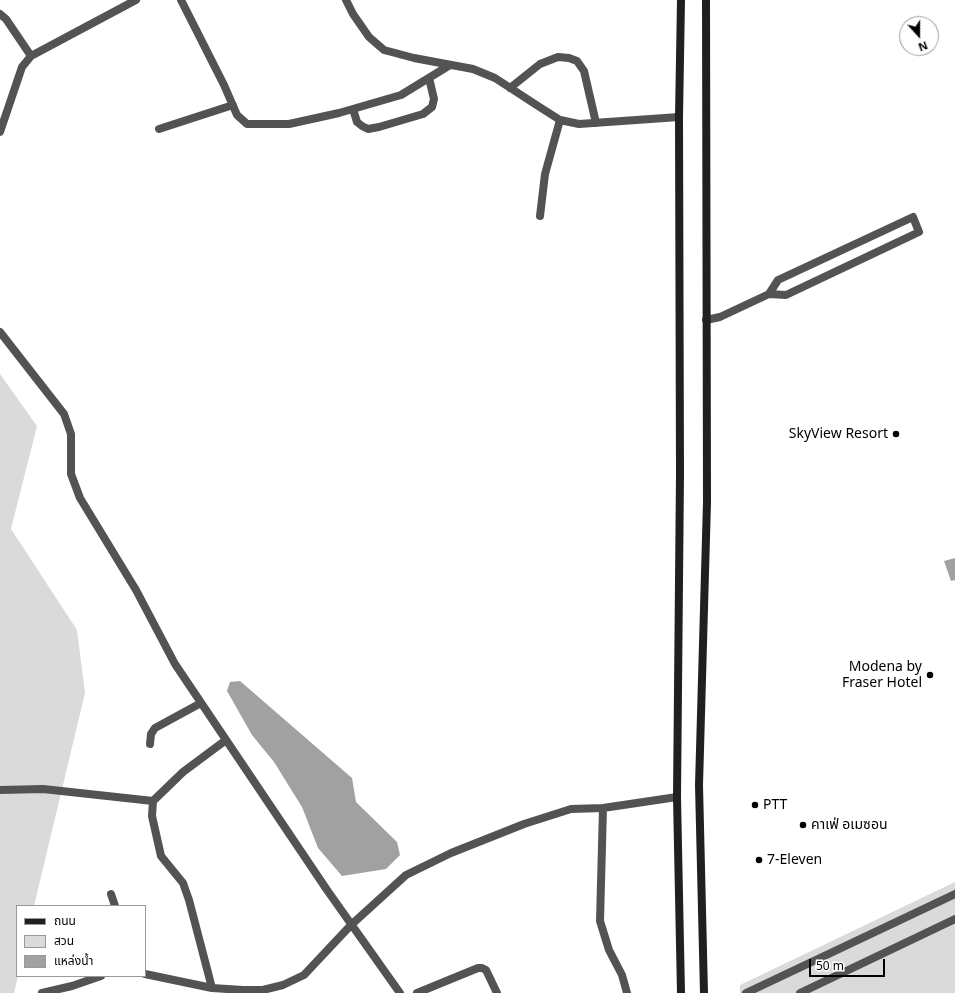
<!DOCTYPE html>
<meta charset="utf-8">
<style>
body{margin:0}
#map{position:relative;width:955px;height:993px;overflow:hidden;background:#fff;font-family:"Noto Sans","Noto Sans Thai",sans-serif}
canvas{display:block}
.legend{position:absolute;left:16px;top:905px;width:130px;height:72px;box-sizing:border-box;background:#fff;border:1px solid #999;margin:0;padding:5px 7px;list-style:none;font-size:12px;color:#000}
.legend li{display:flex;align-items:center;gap:8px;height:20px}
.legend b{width:20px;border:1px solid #999}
.north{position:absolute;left:899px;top:16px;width:40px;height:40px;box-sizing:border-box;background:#fff;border:1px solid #999;border-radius:50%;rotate:159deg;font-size:11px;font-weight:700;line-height:16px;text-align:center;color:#000}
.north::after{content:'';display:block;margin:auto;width:14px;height:18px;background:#000;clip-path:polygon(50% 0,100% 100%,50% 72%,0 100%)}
.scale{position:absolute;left:809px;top:959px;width:76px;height:18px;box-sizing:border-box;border:2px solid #000;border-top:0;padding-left:5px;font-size:12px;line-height:14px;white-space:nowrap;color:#000;-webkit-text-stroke:3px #fff;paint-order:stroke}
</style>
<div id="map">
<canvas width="955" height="993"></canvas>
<ul class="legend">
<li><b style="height:5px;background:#202020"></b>ถนน</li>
<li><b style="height:11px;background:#dadada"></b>สวน</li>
<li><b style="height:11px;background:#a1a1a1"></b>แหล่งน้ำ</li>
</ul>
<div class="north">N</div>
<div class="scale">50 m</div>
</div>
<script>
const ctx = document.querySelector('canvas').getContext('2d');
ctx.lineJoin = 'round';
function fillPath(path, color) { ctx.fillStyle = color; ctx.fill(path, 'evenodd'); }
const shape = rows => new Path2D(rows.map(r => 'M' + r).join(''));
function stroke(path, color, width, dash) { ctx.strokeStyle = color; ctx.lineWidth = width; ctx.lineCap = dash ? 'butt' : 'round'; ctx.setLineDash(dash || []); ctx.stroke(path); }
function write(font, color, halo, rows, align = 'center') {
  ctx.font = font + ' "Noto Sans","Noto Sans Thai",sans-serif'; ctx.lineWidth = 3; ctx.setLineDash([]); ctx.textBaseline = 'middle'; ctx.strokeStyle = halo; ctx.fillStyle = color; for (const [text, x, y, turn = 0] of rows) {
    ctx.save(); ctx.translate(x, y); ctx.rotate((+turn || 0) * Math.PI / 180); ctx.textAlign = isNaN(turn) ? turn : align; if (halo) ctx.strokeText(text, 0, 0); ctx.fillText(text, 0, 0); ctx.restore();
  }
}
const green = shape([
 [0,374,37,426,11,529,77,630,85,693,34,906,17,906,18,976,14,993,0,993],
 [955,882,955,993,740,993,740,985]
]);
const water = shape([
 [955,558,955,580,951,581,944,561],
 [240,681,352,778,356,802,397,842,400,855,386,869,342,876,318,848,302,807,274,762,252,735,227,691,230,682]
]);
const street = shape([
 [181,0,224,85,237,115,247,124,289,124,339,113,401,95,450,65],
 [346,0,353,14,369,37,384,50,414,58,473,69,495,78,538,106,560,120,579,124,679,117],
 [0,14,6,19,31,56],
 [510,88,540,64,558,57,569,58,577,61,584,71,596,123],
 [353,109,357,122,362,126,368,129,379,127,423,114,432,107,434,99,429,78],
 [159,129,233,105],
 [0,132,22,67,31,56,136,0],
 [540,216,545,174,560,120],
 [706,320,720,317,769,294,778,280,913,217,919,232,786,295,769,294],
 [0,332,64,414,71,434,71,474,80,498,136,590,175,664,327,890,400,993],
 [150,744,151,734,155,728,201,703],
 [0,790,43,789,153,801],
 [603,808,600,921,609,950,622,975,627,993],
 [111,894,115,906],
 [145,974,212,988,243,990,263,990,283,985,304,975,351,925,406,875,451,853,524,824,571,809,603,808,677,797],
 [212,988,189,900,183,883,161,856,152,816,153,801,183,772,226,740],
 [42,993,72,986,101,976],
 [417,993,478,968,482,968,486,970,497,993],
 [746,993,955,894],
 [800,993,955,919]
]);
const secondary = shape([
 [681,0,679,117,680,474,677,797,681,993],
 [704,993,699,785,707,502,706,0]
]);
const markers = [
 [896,434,4,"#000"],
 [930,675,4,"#000"],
 [755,805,4,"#000"],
 [803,825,4,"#000"],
 [759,860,4,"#000"]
];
const poiNames = [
 ["SkyView Resort",888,434,"right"],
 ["Modena by",922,667,"right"],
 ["Fraser Hotel",922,683,"right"],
 ["PTT",763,805],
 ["คาเฟ่ อเมซอน",811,825],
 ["7-Eleven",767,860]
];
fillPath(green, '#dadada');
fillPath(water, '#a1a1a1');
stroke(street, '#535353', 8);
stroke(secondary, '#202020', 8);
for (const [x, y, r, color] of markers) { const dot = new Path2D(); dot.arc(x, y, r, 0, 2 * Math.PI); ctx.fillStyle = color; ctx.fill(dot); stroke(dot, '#fff', 1.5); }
write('14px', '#000', '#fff', poiNames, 'left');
</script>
